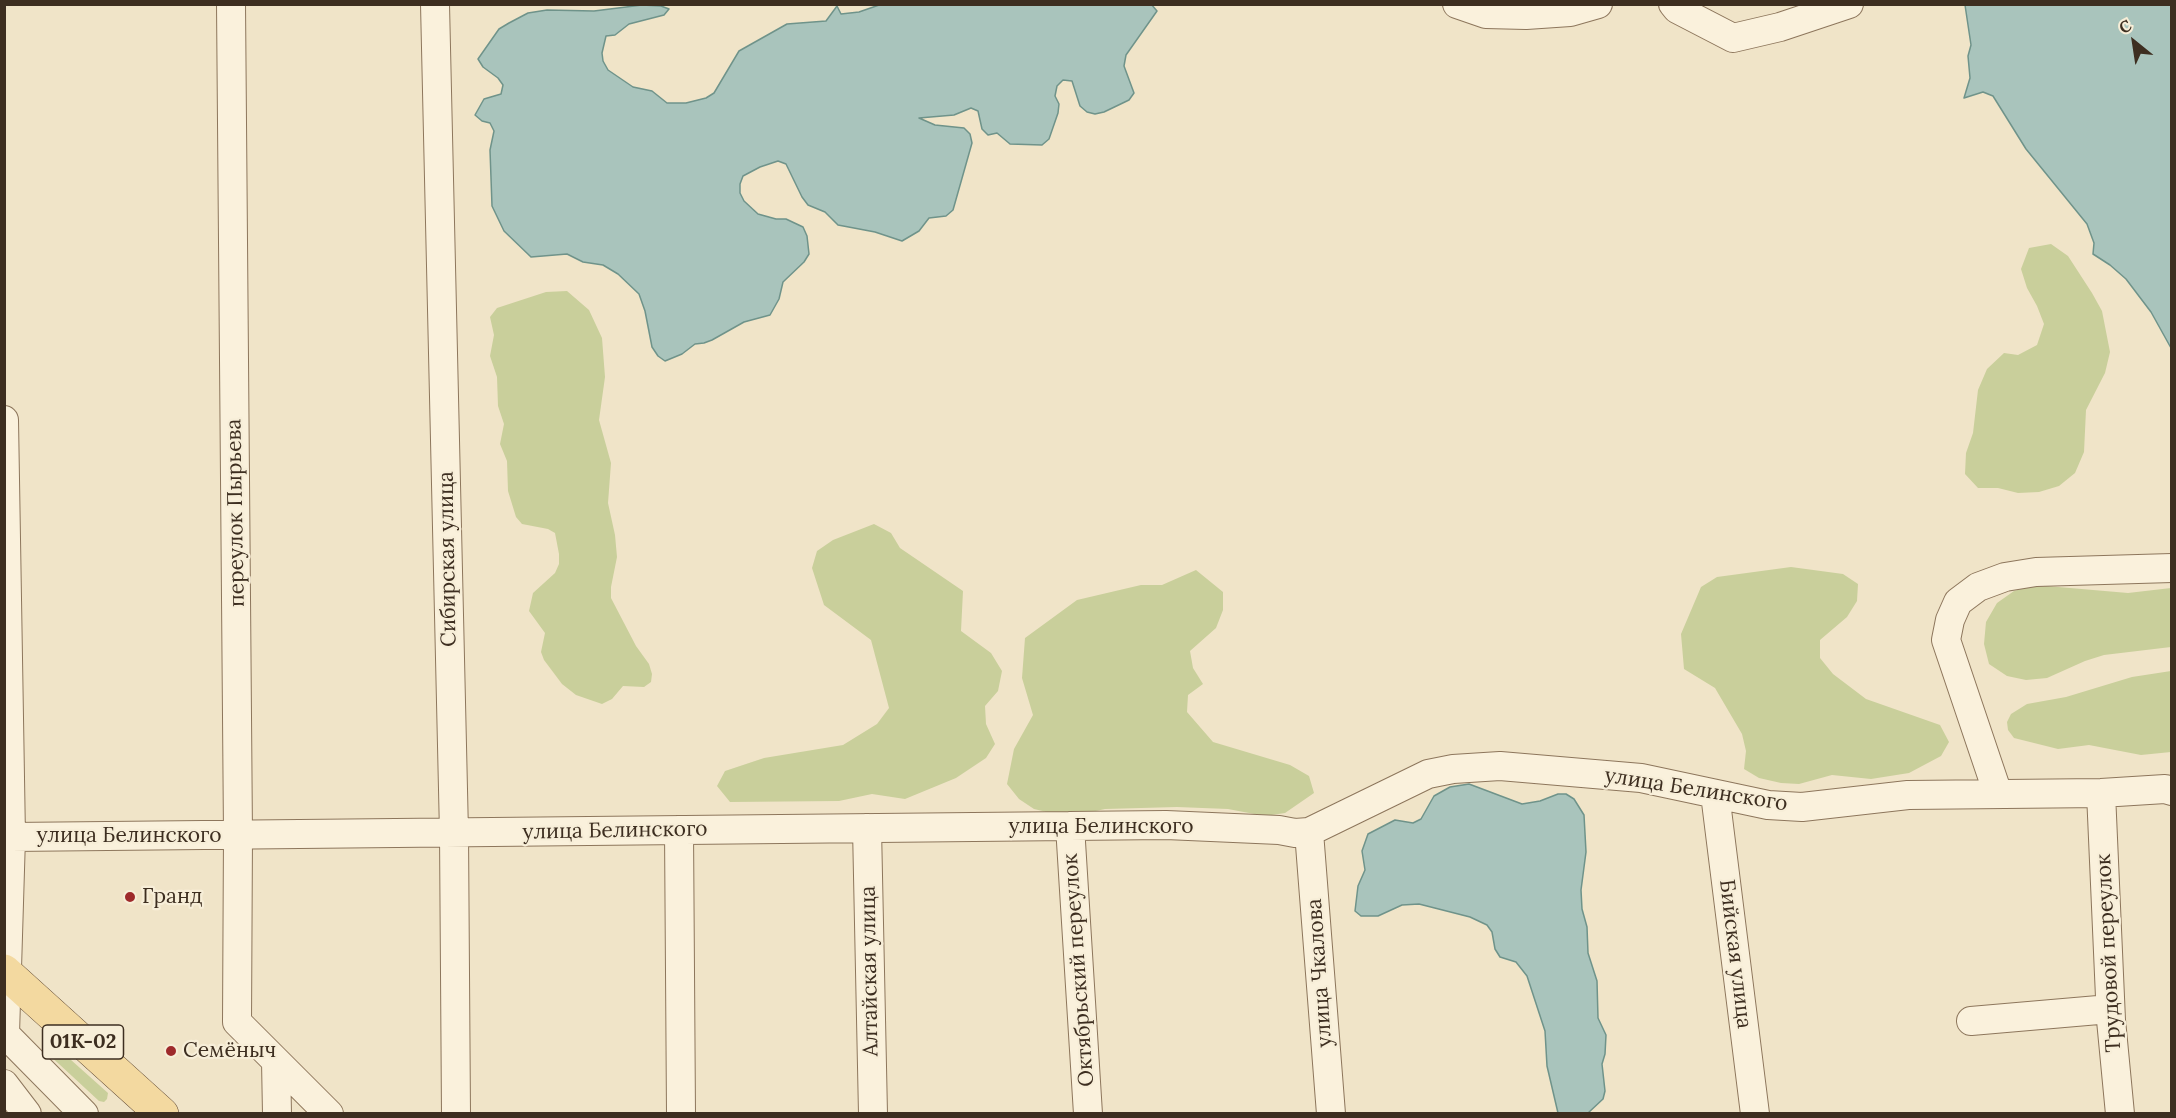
<!DOCTYPE html>
<meta charset="utf-8">
<style>
body{margin:0}
#map{position:relative;width:2176px;height:1118px;overflow:hidden;background:#f0e4c8;font-family:Lora,serif}
canvas{display:block}
.frame{position:absolute;inset:0;border:6px solid #3d2e20;pointer-events:none}
.north{position:absolute;left:2104px;top:12px;width:60px;height:60px;-webkit-text-stroke:4px #f7eed8;paint-order:stroke;rotate:330deg;font-size:16px;font-weight:700;line-height:24px;text-align:center;color:#3d2e20}
.north::after{content:'';display:block;margin:auto;width:21px;height:27px;background:#3d2e20;clip-path:polygon(50% 0,100% 100%,50% 72%,0 100%)}
</style>
<div id="map">
<canvas width="2176" height="1118"></canvas>
<div class="frame"></div>
<div class="north">С</div>
</div>
<script>
const ctx = document.querySelector('canvas').getContext('2d');
ctx.lineJoin = 'round';
function fillPath(path, color) { ctx.fillStyle = color; ctx.fill(path, 'evenodd'); }
const shape = rows => new Path2D(rows.map(r => 'M' + r).join(''));
function stroke(path, color, width, dash) { ctx.strokeStyle = color; ctx.lineWidth = width; ctx.lineCap = dash ? 'butt' : 'round'; ctx.setLineDash(dash || []); ctx.stroke(path); }
function write(font, color, halo, rows, align = 'center') {
  ctx.font = font + ' Lora,serif'; ctx.lineWidth = 4.5; ctx.setLineDash([]); ctx.textBaseline = 'middle'; ctx.strokeStyle = halo; ctx.fillStyle = color; for (const [text, x, y, turn = 0] of rows) {
    ctx.save(); ctx.translate(x, y); ctx.rotate((+turn || 0) * Math.PI / 180); ctx.textAlign = isNaN(turn) ? turn : align; if (halo) ctx.strokeText(text, 0, 0); ctx.fillText(text, 0, 0); ctx.restore();
  }
}
const green = shape([
 [2051,244,2068,256,2092,293,2102,311,2110,352,2105,373,2086,410,2084,452,2075,473,2059,486,2039,492,2018,493,1998,488,1978,488,1965,474,1966,453,1973,433,1978,390,1987,369,2004,353,2018,355,2037,345,2044,324,2037,306,2027,288,2021,269,2029,248],
 [567,291,589,310,602,338,605,377,599,420,611,463,608,503,615,535,617,557,611,587,611,598,636,646,649,664,652,674,651,682,644,687,623,686,612,699,602,704,576,695,562,684,544,660,541,652,545,633,529,611,533,593,555,573,559,564,559,554,555,533,548,529,522,524,516,517,508,491,507,461,500,444,504,424,498,406,497,377,490,356,494,335,490,317,497,308,546,292],
 [874,524,891,533,900,548,963,591,961,631,991,653,1002,671,998,691,985,706,986,724,995,744,986,758,956,778,905,799,872,794,839,801,730,802,717,786,725,771,764,758,843,745,877,724,889,708,871,640,824,605,812,568,817,551,833,540],
 [1791,567,1843,574,1858,584,1857,601,1847,617,1820,640,1820,658,1833,674,1866,699,1940,725,1949,742,1941,756,1909,773,1871,779,1832,775,1799,784,1781,783,1759,778,1744,769,1746,751,1742,734,1715,688,1684,669,1681,634,1701,587,1717,577],
 [1196,570,1223,592,1223,610,1216,628,1190,651,1193,668,1203,684,1188,695,1187,712,1213,742,1290,765,1309,776,1314,793,1285,813,1265,816,1228,809,1177,807,1105,809,1068,817,1034,809,1019,799,1007,784,1014,749,1033,715,1022,678,1025,638,1077,600,1141,585,1162,585],
 [2035,585,2128,593,2171,588,2171,647,2104,655,2085,661,2047,678,2026,680,2007,676,1989,664,1984,644,1986,622,1997,603,2014,591],
 [2171,671,2171,752,2141,755,2089,745,2058,749,2014,738,2008,730,2007,722,2011,714,2027,704,2066,697,2132,677],
 [49,1043,52,1043,108,1093,107,1099,104,1102,99,1101,46,1052,45,1049]
]);
const water = shape([
 [882,4,1151,4,1157,11,1126,55,1124,66,1134,93,1129,100,1104,112,1095,114,1087,112,1080,106,1072,81,1063,80,1057,86,1055,96,1059,104,1058,113,1049,139,1042,145,1010,144,997,133,988,135,982,129,978,111,971,108,954,115,919,118,935,125,964,128,970,134,972,143,953,210,946,216,929,218,919,231,902,241,875,232,838,225,825,212,808,205,802,197,786,164,778,161,760,167,743,176,740,184,740,193,744,201,758,214,776,219,786,219,803,227,807,236,809,254,804,262,783,282,779,299,770,315,744,322,712,340,704,343,695,344,682,354,665,361,658,356,652,347,645,311,639,294,618,274,603,265,583,262,567,254,531,257,504,231,492,206,490,150,494,131,490,123,482,121,475,115,484,99,501,94,503,85,498,78,483,67,478,59,499,29,509,23,528,13,547,10,594,11,642,5,661,6,669,9,664,15,629,24,615,35,606,36,602,53,603,61,608,70,633,87,652,91,667,103,686,103,706,98,714,93,739,51,787,24,826,21,837,6,841,14,859,12,882,4],
 [1965,5,2171,5,2171,348,2151,312,2126,279,2110,265,2093,254,2094,243,2087,224,2026,149,1993,96,1983,92,1964,98,1970,78,1968,56,1971,45,1965,5],
 [1469,784,1522,804,1540,801,1558,794,1566,794,1574,799,1584,815,1586,852,1581,890,1582,909,1587,927,1588,953,1597,981,1598,1018,1606,1035,1605,1054,1602,1064,1605,1091,1603,1099,1588,1113,1558,1113,1547,1066,1545,1031,1527,976,1516,962,1500,957,1495,949,1492,932,1487,925,1470,917,1419,904,1402,905,1378,916,1361,916,1355,911,1358,886,1365,870,1362,851,1368,834,1395,820,1413,823,1421,819,1434,796,1450,787,1469,784]
]);
const minor = shape([
 [231,4,238,835,237,1022,329,1114],
 [435,4,454,833,456,1114],
 [1457,4,1486,14,1526,15,1570,12,1598,4],
 [1673,4,1677,9,1733,38,1780,27,1849,4],
 [4,420,11,837,5,1034,84,1114],
 [2101,793,2111,1020,2120,1114],
 [1715,794,1755,1114],
 [1998,794,1946,640,1950,620,1958,602,1978,587,2005,577,2036,572,2172,568],
 [1070,826,1088,1114],
 [867,828,873,1114],
 [679,830,681,1114],
 [1309,832,1331,1114],
 [4,833,11,837,1166,825,1279,830,1295,833,1309,832,1428,774,1453,769,1500,766,1641,778,1768,805,1802,807,1908,795,2101,793,2165,789,2172,791],
 [1971,1021,2110,1009],
 [276,1061,277,1114],
 [4,1084,27,1114]
]);
const major = shape([
 [4,971,162,1114]
]);
const markers = [
 [130,897,6,"#9e2a2b"],
 [171,1051,6,"#9e2a2b"]
];
const shields = [
 [83,1042,81]
];
const shieldNames = [
 ["01К-02",83,1042]
];
const streetNames = [
 ["переулок Пырьева",236,513,-91],
 ["Сибирская улица",448,559,-91],
 ["улица Белинского",1696,790,9],
 ["улица Белинского",1101,827],
 ["улица Белинского",615,831,-1],
 ["улица Белинского",129,836],
 ["Трудовой переулок",2109,953,-93],
 ["Бийская улица",1735,954,83],
 ["Октябрьский переулок",1079,970,-94],
 ["Алтайская улица",870,971,-91],
 ["улица Чкалова",1320,973,-94]
];
const poiNames = [
 ["Гранд",142,897],
 ["Семёныч",183,1051]
];
fillPath(green, '#c9cf9b');
fillPath(water, '#a9c4bc');
stroke(water, '#6f938a', 1.5);
stroke(minor, '#8d765c', 30);
stroke(major, '#5b4430', 34);
stroke(minor, '#faf1dc', 28);
stroke(major, '#f3d9a0', 33);
for (const [x, y, r, color] of markers) { const dot = new Path2D(); dot.arc(x, y, r, 0, 2 * Math.PI); ctx.fillStyle = color; ctx.fill(dot); stroke(dot, '#f7eed8', 2); }
for (const [x, y, w] of shields) { const box = new Path2D(); box.roundRect(x - w / 2, y - 17, w, 34, 4.5); ctx.fillStyle = '#f7eed8'; ctx.fill(box); stroke(box, '#3d2e20', 1.5); }
write('bold 20px', '#3d2e20', null, shieldNames);
write('21px', '#3d2e20', '#f7eed8', streetNames);
write('21px', '#3d2e20', '#f7eed8', poiNames, 'left');
</script>
